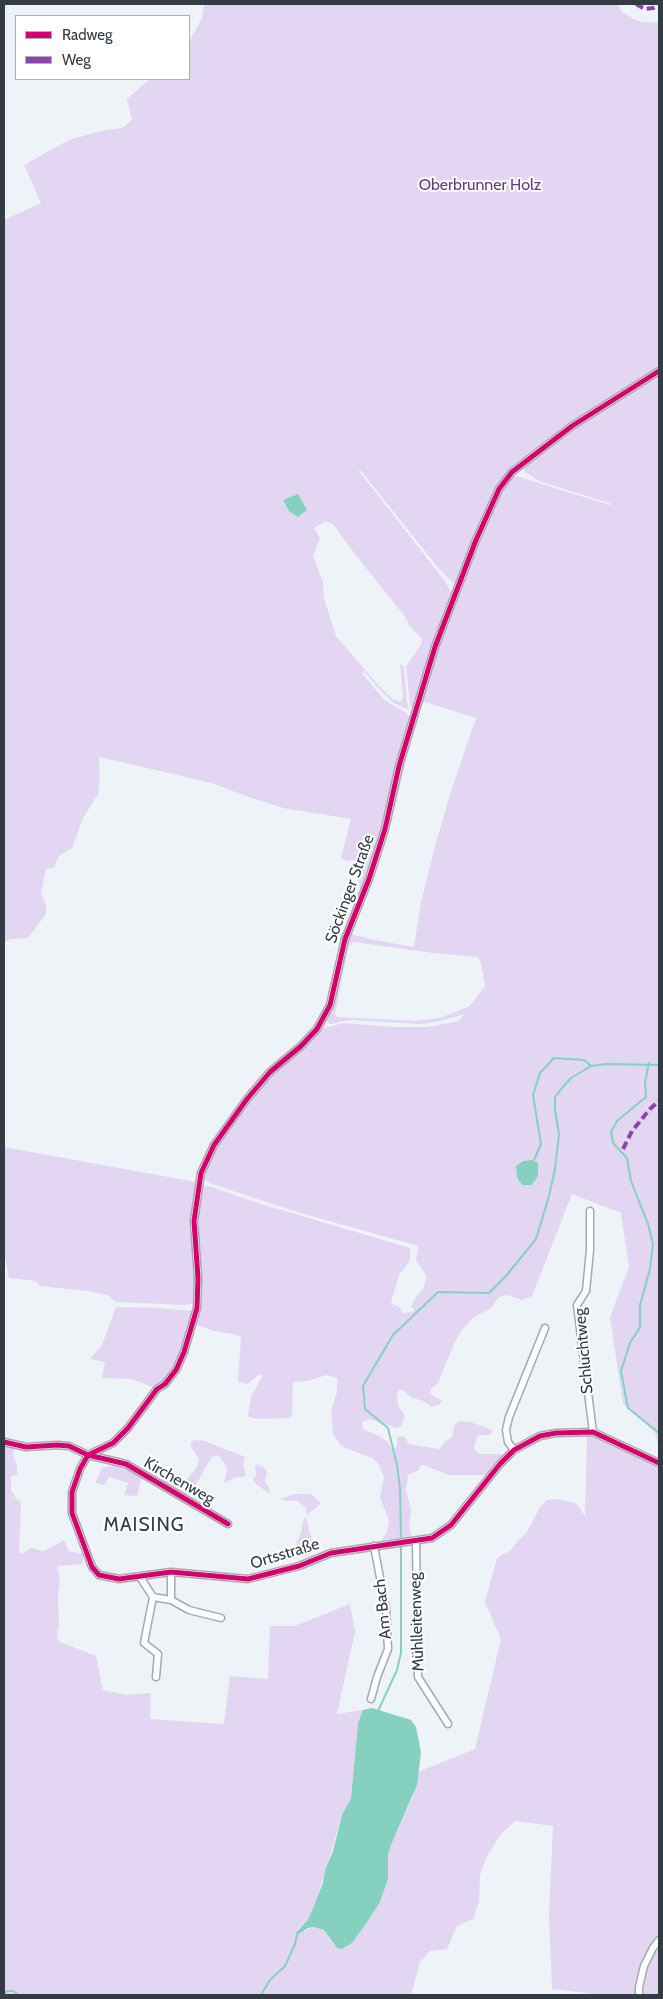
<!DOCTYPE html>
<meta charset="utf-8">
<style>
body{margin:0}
#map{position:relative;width:663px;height:1999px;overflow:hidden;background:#eef3f7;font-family:Cabin,sans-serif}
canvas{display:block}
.frame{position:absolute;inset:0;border:5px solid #333c44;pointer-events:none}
.legend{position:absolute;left:15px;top:15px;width:175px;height:65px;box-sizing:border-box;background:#fff;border:1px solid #adb1b4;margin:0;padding:6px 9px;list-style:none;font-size:15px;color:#333c44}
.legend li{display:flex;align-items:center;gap:10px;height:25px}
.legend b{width:25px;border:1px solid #adb1b4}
</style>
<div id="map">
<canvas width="663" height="1999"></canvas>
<div class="frame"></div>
<ul class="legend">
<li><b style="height:6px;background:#d6006c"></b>Radweg</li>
<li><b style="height:6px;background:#8e44ad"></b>Weg</li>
</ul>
</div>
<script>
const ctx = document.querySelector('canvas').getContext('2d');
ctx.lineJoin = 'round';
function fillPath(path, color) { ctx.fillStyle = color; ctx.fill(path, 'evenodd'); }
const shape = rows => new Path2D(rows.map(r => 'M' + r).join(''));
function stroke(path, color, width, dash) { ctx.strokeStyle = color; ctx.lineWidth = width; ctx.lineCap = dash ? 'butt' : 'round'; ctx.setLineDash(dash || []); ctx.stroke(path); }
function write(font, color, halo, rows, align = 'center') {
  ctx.font = font + ' Cabin,sans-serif'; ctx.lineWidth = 4; ctx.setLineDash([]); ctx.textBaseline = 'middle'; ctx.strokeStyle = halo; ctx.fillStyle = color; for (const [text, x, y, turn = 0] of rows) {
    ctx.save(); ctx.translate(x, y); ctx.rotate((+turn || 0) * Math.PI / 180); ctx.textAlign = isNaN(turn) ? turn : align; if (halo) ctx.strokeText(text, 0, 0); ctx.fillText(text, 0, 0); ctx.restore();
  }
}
const green = shape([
 [204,4,618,4,622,12,634,19,642,22,659,23,659,1450,655,1432,623,1404,610,1317,629,1267,621,1213,572,1194,532,1296,522,1300,507,1295,499,1297,491,1308,473,1318,461,1331,454,1344,438,1383,431,1389,431,1394,442,1401,439,1405,431,1407,423,1401,411,1397,403,1390,399,1390,397,1394,398,1406,405,1416,401,1426,396,1428,370,1419,362,1422,363,1429,381,1437,389,1443,391,1448,394,1449,397,1446,397,1437,402,1436,406,1438,408,1444,439,1449,444,1443,452,1437,455,1424,459,1421,470,1422,493,1430,490,1435,479,1435,477,1437,474,1447,475,1451,480,1454,502,1454,502,1459,487,1475,448,1475,424,1465,420,1466,419,1470,408,1475,406,1490,411,1510,409,1525,412,1538,382,1540,387,1532,389,1521,380,1497,384,1477,379,1465,374,1459,341,1446,333,1434,331,1411,337,1392,337,1378,326,1375,308,1381,293,1382,292,1416,289,1418,255,1419,248,1416,251,1396,262,1377,261,1375,258,1375,248,1384,238,1382,241,1337,233,1334,214,1331,197,1325,201,1282,198,1227,200,1190,206,1186,212,1187,258,1203,410,1248,410,1259,404,1269,399,1275,391,1302,392,1304,399,1307,403,1313,413,1312,414,1309,411,1307,414,1300,423,1289,426,1280,426,1275,416,1260,418,1246,294,1211,212,1184,205,1180,205,1170,219,1142,267,1077,321,1029,344,1023,393,1027,427,1027,455,1022,459,1020,465,1014,440,1021,421,1024,350,1020,330,1024,326,1020,334,998,343,949,349,930,370,882,385,837,403,758,432,662,460,585,502,488,510,479,516,476,610,505,612,504,539,481,525,472,524,468,518,465,503,480,494,493,457,582,453,583,440,570,361,471,358,470,445,581,451,592,413,709,410,705,406,666,421,645,422,638,410,627,406,618,351,549,334,525,326,521,314,528,320,538,313,556,323,582,324,598,336,636,379,686,392,699,400,702,403,698,400,664,404,666,407,702,409,710,394,703,379,689,364,671,362,673,384,700,405,712,411,719,397,765,383,828,361,893,355,863,353,860,347,861,341,858,351,819,283,808,246,796,212,783,99,757,100,778,98,794,83,818,72,848,59,856,54,868,46,869,41,893,46,905,46,914,28,938,10,939,4,943,4,220,41,203,24,165,69,140,101,131,122,128,132,120,127,99,150,79,189,79,189,42,202,18],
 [425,702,476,718,450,794,433,854,421,903,414,947,374,940,352,934,381,856,395,807,407,756,422,704],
 [353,942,433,953,478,957,481,963,485,986,470,1006,440,1018,415,1021,337,1017,335,1014,348,948],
 [532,1160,538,1163,538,1176,532,1185,522,1185,517,1178,516,1166,523,1161],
 [4,1147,196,1182,193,1209,195,1276,195,1298,193,1303,185,1305,116,1302,108,1295,87,1291,40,1286,36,1281,9,1278,4,1254],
 [116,1307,158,1308,192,1311,177,1363,169,1375,155,1388,132,1379,102,1378,105,1362,90,1359,102,1345],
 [587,1432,659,1463,659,1995,602,1995,552,1989,549,1914,553,1826,515,1821,501,1834,487,1856,480,1875,479,1902,473,1919,457,1926,447,1949,430,1951,420,1962,411,1995,4,1995,4,1446,14,1449,13,1456,17,1466,17,1475,11,1476,11,1491,14,1494,16,1499,20,1501,21,1505,19,1553,23,1553,31,1548,44,1551,64,1540,69,1551,83,1554,83,1564,57,1566,60,1580,58,1595,59,1627,57,1628,58,1641,96,1656,103,1690,126,1695,151,1693,150,1719,224,1724,230,1676,268,1679,270,1626,295,1626,350,1604,355,1632,337,1714,363,1710,358,1723,351,1798,342,1815,316,1902,309,1918,298,1929,302,1932,314,1927,324,1930,334,1945,342,1949,352,1943,368,1921,380,1902,388,1879,388,1855,391,1845,413,1796,418,1772,475,1749,501,1639,485,1602,497,1558,511,1550,516,1543,527,1532,540,1507,547,1500,555,1499,576,1503,585,1516],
 [195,1440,205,1441,245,1457,243,1465,246,1476,234,1478,224,1483,227,1470,226,1466,220,1457,217,1455,211,1458,197,1483,185,1495,164,1483,165,1480,169,1480,180,1484,184,1483,197,1467,199,1459,191,1447,191,1442],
 [257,1464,263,1467,267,1471,265,1481,270,1490,268,1493,254,1482,253,1479,256,1475,255,1467],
 [114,1465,142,1476,137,1496,124,1495,128,1483,109,1477,104,1485,95,1483,102,1468],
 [293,1494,311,1494,321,1503,307,1515,305,1507,297,1501,280,1500],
 [306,1516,312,1541,309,1555,301,1556,298,1554,296,1543,301,1533,303,1521]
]);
const water = shape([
 [298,494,307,510,298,517,289,511,283,500],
 [532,1160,538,1163,538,1176,532,1185,522,1185,517,1178,516,1166,523,1161],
 [372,1708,411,1720,416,1727,421,1752,417,1785,391,1845,388,1855,388,1879,380,1902,368,1921,352,1943,342,1949,337,1948,324,1930,314,1927,308,1928,297,1935,296,1933,309,1918,323,1883,325,1870,333,1851,342,1815,351,1798,358,1723,363,1710]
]);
const stream = shape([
 [649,1063,645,1082,646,1097,617,1121,611,1132,613,1143,627,1158,631,1181,648,1224,653,1244,650,1269,640,1305,640,1327,630,1343,621,1371,628,1408,659,1433],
 [534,1160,541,1144,533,1095,540,1073,554,1058,584,1060,591,1066],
 [401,1540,400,1488,397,1465,388,1428,365,1409,363,1386,393,1335,438,1292,489,1293,506,1276,536,1239,549,1196,555,1169,559,1134,555,1111,555,1097,562,1088,571,1078,591,1066,606,1064,659,1065],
 [378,1711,397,1670,401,1653,401,1545],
 [4,1993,8,1991,13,1991,19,1995],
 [261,1995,270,1980,285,1966,295,1944,297,1935]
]);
const minor = shape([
 [590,1211,590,1250,586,1291,577,1305,593,1432],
 [4,1442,26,1447,57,1445,69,1446,88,1455,126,1464,228,1524],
 [514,1450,508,1442,506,1430,509,1417,545,1328],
 [88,1455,113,1443,128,1428,157,1389,165,1384,176,1370,184,1352,197,1308,198,1278,194,1221,201,1173,214,1145,247,1099,270,1072,301,1046,317,1029,330,1005,345,939,369,879,385,829,399,766,435,647,476,540,499,489,512,472,572,426,659,371],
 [88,1455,80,1469,72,1492,72,1513,92,1567,99,1575,119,1579,171,1572,248,1579,299,1566,331,1553,432,1538,451,1525,500,1464,514,1450,540,1436,556,1433,593,1432,659,1463],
 [416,1541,418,1677,448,1724],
 [171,1572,171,1600,189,1610,221,1618],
 [140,1577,153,1597,144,1643,158,1654,156,1677],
 [153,1597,171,1600],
 [371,1699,377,1677,388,1649,386,1609,374,1546],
 [639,1995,639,1987,644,1966,653,1948,659,1940]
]);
const quiet = shape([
 [636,4,645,9,653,8,659,4],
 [623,1149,632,1131,650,1109,659,1101]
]);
const cycleway = shape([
 [4,1442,26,1447,57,1445,69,1446,88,1455,126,1464,228,1524],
 [88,1455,113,1443,128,1428,157,1389,165,1384,176,1370,184,1352,197,1308,198,1278,194,1221,201,1173,214,1145,247,1099,270,1072,301,1046,317,1029,330,1005,345,939,369,879,385,829,399,766,435,647,476,540,499,489,512,472,572,426,659,371],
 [88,1455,80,1469,72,1492,72,1513,92,1567,99,1575,119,1579,171,1572,248,1579,299,1566,331,1553,432,1538,451,1525,500,1464,514,1450,540,1436,556,1433,593,1432,659,1463]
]);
const parkNames = [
 ["Oberbrunner Holz",480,185]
];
const streetNames = [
 ["Söckinger Straße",350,889,-70],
 ["Schluchtweg",584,1351,-95],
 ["Kirchenweg",179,1481,30],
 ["Ortsstraße",285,1554,-17],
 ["Am Bach",383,1609,-96],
 ["Mühlleitenweg",417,1622,-92]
];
const quarterNames = [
 ["MAISING",144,1525]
];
fillPath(green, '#e3d6f2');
fillPath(water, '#86d0c0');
stroke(stream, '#86d0c0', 2);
stroke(minor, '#a4aab0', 9);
stroke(minor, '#fcfdfe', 6);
stroke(quiet, '#8e44ad', 4, [8, 4]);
stroke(cycleway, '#d6006c', 5);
write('16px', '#6a3786', '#fff', parkNames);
write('16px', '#333c44', '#fff', streetNames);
ctx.letterSpacing = '1px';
write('19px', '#333c44', '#fff', quarterNames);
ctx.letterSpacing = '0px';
</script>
